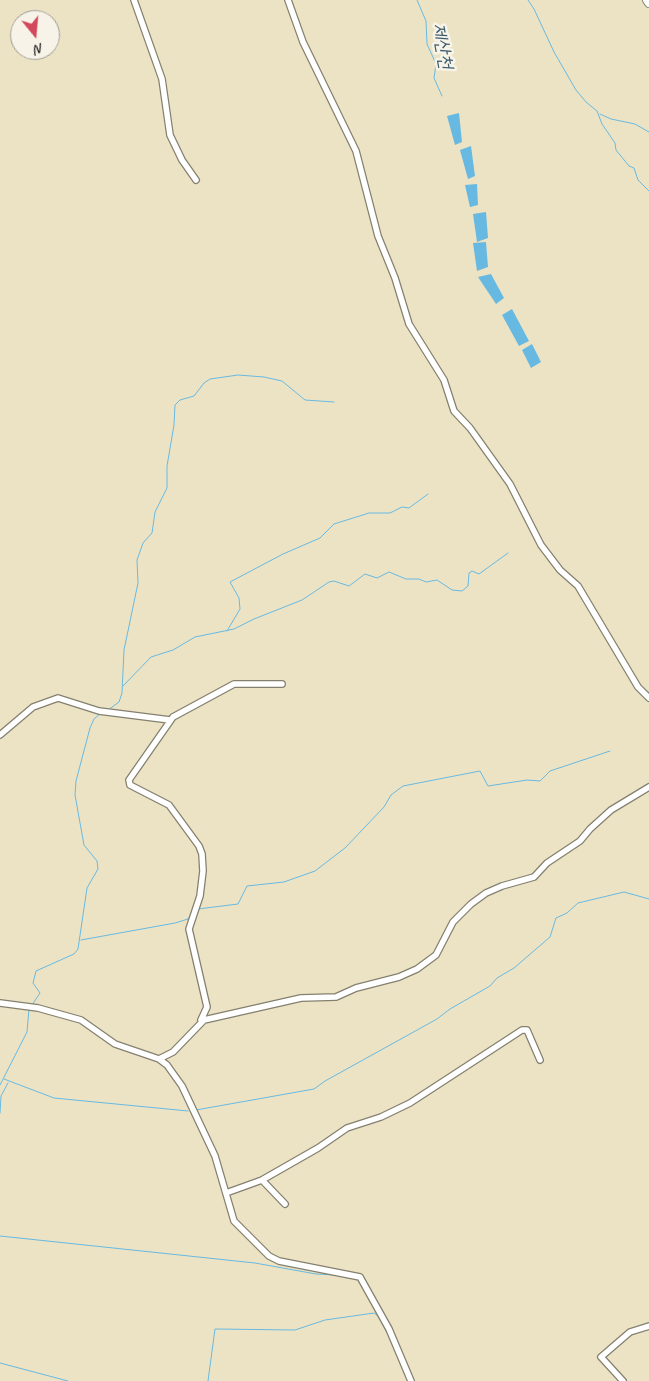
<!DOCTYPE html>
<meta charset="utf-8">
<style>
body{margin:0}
#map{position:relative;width:649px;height:1381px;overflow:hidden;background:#ece3c4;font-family:Caveat,sans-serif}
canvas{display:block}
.north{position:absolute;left:10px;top:10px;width:50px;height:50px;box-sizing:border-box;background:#f7f3e8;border:1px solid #9f9d96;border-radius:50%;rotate:163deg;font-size:14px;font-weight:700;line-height:20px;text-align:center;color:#1c1c1c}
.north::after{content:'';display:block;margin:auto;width:18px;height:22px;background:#d1495b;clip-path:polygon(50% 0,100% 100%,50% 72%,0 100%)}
</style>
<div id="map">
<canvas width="649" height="1381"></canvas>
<div class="north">N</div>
</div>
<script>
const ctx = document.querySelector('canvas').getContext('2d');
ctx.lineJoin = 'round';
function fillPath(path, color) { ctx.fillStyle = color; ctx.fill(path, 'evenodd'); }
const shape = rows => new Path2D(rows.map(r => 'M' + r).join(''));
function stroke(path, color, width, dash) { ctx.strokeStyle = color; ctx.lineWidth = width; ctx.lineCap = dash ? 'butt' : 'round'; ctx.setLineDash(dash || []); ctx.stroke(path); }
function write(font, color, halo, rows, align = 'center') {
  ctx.font = font + ' Caveat,"Poor Story",sans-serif'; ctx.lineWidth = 5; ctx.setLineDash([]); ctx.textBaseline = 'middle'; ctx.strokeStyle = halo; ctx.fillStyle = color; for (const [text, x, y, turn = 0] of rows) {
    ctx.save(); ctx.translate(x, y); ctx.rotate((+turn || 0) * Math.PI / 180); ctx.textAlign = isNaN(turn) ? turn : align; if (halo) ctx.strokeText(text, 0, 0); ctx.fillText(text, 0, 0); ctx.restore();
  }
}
const water = shape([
 [459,113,462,142,455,145,447,116],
 [471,146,475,176,468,179,460,150],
 [477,184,478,205,470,207,465,185],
 [486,212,488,238,477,242,473,214],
 [486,242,488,267,477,271,473,243],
 [491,274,504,298,496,304,478,277],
 [512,309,529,341,519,346,502,315],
 [532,344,541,362,531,368,522,350]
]);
const stream = shape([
 [417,0,426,21,427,44,436,64,434,78,442,96],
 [528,0,534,9,554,52,576,90,586,102,597,111,602,124,615,143,616,150,629,166,634,168,638,180,649,191],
 [600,114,611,119,635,124,649,132],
 [227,631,240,609,239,598,230,582,283,554,320,538,334,524,369,513,390,513,402,507,409,508,428,494],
 [123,686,151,657,173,650,195,637,234,629,254,619,302,600,329,582,334,581,349,586,365,574,377,578,389,572,406,579,419,579,426,582,437,580,452,590,462,591,468,586,469,573,472,571,479,574,508,553],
 [108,710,119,702,122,693,124,650,138,583,137,560,143,543,152,533,155,512,167,488,167,466,174,425,175,405,180,400,194,396,204,383,210,379,238,375,264,377,282,381,305,400,334,402],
 [198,909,238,904,247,886,284,882,315,871,345,848,384,807,391,795,403,786,480,771,488,786,527,780,540,781,550,771,610,751],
 [81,940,175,923,188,919,194,909],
 [32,1005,40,993,33,983,36,971,74,954,78,949,87,888,98,869,97,861,84,845,75,795,76,781,90,728,94,719,100,714],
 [4,1079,54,1098,188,1111],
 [0,1085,27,1032,29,1009],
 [196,1110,314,1089,325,1081,437,1019,450,1009,490,986,497,978,514,968,550,937,556,918,567,913,578,903,624,892,649,899],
 [0,1113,1,1096,8,1083],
 [0,1236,255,1263,316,1274,336,1275],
 [0,1363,68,1381],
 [208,1381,215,1329,295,1330,325,1320,374,1313,378,1316,391,1340]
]);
const street = shape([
 [134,0,162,79,170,135,182,160,196,180],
 [288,0,303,42,356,151,378,236,395,278,409,324,444,380,454,411,470,428,510,484,541,545,560,570,578,586,638,687,649,698],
 [0,735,33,707,58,698,99,711,170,720],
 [0,1003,38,1008,81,1020,115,1044,159,1059,167,1065,182,1086,215,1156,234,1221,269,1256,279,1261,360,1277,389,1329,411,1381],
 [201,1020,207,1007,189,929,200,896,203,871,202,854,199,846,169,805,130,785,129,780,173,717,234,684,282,684],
 [159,1059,173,1052,204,1020,301,998,336,997,356,988,399,977,417,969,436,955,453,922,471,904,486,893,502,886,534,877,547,863,580,841,590,829,611,810,649,787],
 [262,1180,318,1148,347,1128,381,1117,410,1103,522,1030,527,1030,540,1060],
 [226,1193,262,1180,285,1204],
 [623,1381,601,1357,630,1332,649,1326]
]);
const secondary = shape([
 [647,0,649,3]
]);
const waterNames = [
 ["제산천",442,46,80]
];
fillPath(water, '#67b9e2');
stroke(stream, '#67b9e2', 1);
stroke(street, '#848070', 8);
stroke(secondary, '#848070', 10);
stroke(street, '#fff', 5.5);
stroke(secondary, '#fff', 8);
write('italic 19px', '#3a5b6b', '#f7f3e8', waterNames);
</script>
